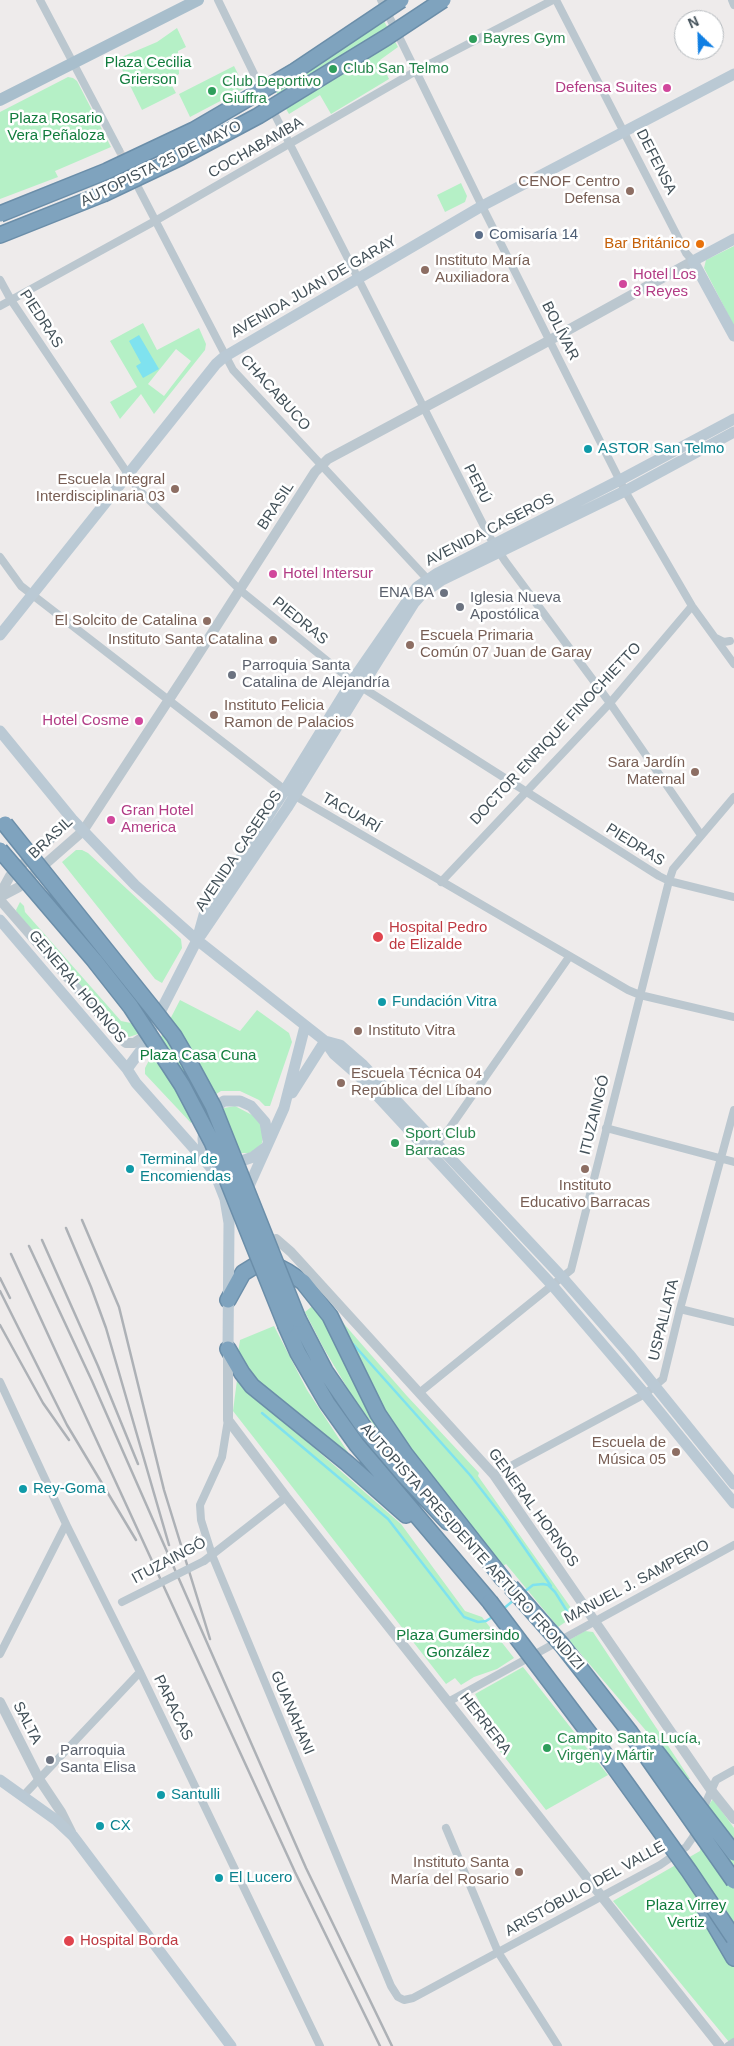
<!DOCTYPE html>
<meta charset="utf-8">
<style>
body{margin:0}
#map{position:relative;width:734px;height:2046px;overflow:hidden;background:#eeebeb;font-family:Arial,sans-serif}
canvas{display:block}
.north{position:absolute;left:674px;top:10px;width:50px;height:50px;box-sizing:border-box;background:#fff;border:1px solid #b4b9bd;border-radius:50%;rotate:336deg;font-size:14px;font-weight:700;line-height:20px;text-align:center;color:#435159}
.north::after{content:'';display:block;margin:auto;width:18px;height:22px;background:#107fe3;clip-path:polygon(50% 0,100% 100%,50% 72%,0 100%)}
</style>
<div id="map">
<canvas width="734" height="2046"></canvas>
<div class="north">N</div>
</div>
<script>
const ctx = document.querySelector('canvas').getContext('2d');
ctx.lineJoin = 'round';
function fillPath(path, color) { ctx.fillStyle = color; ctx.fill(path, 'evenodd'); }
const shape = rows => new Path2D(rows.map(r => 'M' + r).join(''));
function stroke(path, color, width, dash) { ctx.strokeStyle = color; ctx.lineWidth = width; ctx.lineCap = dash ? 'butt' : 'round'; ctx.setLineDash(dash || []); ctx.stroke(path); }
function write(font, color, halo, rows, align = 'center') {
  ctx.font = font + ' Arial,sans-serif'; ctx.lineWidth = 5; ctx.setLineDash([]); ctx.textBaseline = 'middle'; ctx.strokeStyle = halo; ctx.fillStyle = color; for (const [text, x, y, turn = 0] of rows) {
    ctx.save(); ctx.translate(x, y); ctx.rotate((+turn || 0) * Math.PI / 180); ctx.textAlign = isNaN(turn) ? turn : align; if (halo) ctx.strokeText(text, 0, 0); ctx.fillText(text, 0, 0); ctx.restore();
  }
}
const green = shape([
 [377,8,398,47,380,60,389,79,331,114,320,95,289,114,268,78],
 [177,28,186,47,178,51,179,74,169,80,176,93,142,110,117,59,157,42],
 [234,66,245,88,190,117,179,94],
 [68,77,73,78,77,81,111,147,55,171,58,177,0,199,0,112],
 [461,183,467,196,465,202,445,212,437,195],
 [734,246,734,326,704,268,706,260],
 [143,323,157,350,199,328,206,344,205,350,154,414,141,394,120,419,110,402,137,387,110,341],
 [176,349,191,361,164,396,148,384],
 [76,850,82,850,88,853,181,939,182,948,162,983,155,979,62,862],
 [20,902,24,906,25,912,121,1021,131,1023,140,1031,138,1034,129,1037,122,1032,17,913,16,910],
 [180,1000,240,1031,257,1010,289,1033,292,1042,270,1106,265,1106,259,1100,240,1091,221,1091,205,1101,191,1123,145,1074,145,1068],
 [235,1106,254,1116,262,1126,263,1136,262,1143,256,1150,249,1153,241,1153,222,1112,224,1108],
 [315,1304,400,1458,355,1401,323,1347,305,1312],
 [330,1308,407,1396,479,1473,478,1476,576,1615,558,1627,506,1564,503,1566,491,1554,392,1427],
 [274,1326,307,1390,355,1463,255,1382,238,1353,240,1340],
 [237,1380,401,1524,465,1611,482,1617,514,1658,497,1669,474,1677,461,1685,455,1678,446,1684,233,1411],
 [585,1631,593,1632,690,1779,687,1779,569,1640],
 [523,1667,608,1775,546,1810,470,1713,481,1705,475,1694],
 [713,1799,734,1828,734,2039,729,2042,613,1901,700,1851,708,1806]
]);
const water = shape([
 [139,335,159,369,143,378,136,366,141,363,129,341]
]);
const stream = shape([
 [353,1344,470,1475,505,1520,551,1586],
 [262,1413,388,1519,464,1617,478,1622,486,1621,494,1616],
 [524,1592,533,1585,543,1584,548,1585,555,1592,570,1616],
 [502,1610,515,1599]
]);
const minorTunnel = shape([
 [119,150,135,182]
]);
const minor = shape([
 [40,0,119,150],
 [218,0,256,78],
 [381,0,482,206,625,491,692,606,734,664],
 [556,0,686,253,693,261],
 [732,0,734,5],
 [276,117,489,536,505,561,610,703,701,835],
 [139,189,233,370,431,583],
 [0,280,11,300,138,489,240,590,352,681,659,876,669,881,734,897],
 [0,306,155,221,416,71,553,0],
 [0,557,21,586,285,790,628,990,640,995,734,1017],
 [716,638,724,642,730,641],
 [441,882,610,703,692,606],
 [606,1128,734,1162],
 [433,1146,449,1129,569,957],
 [680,1309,734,1322],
 [0,1382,66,1524,140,1672,320,2046],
 [419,1393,571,1270,669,881,673,869,734,797],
 [228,1420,222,1457,200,1505,201,1520,212,1555,391,1986,398,1997,404,2000,413,1998,660,1865,686,1847,693,1837,697,1827],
 [494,1475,645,1394,663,1379,680,1309,734,1110],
 [204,1561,286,1497],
 [0,1654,66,1524],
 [448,1702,734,1545],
 [23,1796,140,1672],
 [702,1811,716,1780,734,1770],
 [446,1828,498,1952,558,2046],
 [728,2046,734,2042]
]);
const tertiary = shape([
 [0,894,10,876,72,819],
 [0,897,19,887,83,831,189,669,315,472,328,459,541,345,693,261],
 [0,900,122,1040,126,1043,134,1043,150,1032],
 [276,1239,291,1252,494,1475,711,1790,734,1819],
 [228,1352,228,1420,286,1497,720,2046],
 [0,1702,39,1779,61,1812,71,1832]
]);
const secondary = shape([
 [734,239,693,261,734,336],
 [0,635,216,364,224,357,482,206,734,74],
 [0,731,72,819,135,885,197,940,325,1041,334,1054,359,1076,552,1285,645,1394,734,1503],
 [0,920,127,1069,136,1083,214,1171,225,1199,229,1223,228,1349],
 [201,935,287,808,362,686,414,603,422,594,442,580,625,491,734,432],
 [325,1041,340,1045,363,1065,562,1277,629,1354,734,1484],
 [127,1069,147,1042,150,1032,197,940,204,915,285,790,352,681,417,587,436,574,620,480,734,419],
 [292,1093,325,1041],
 [205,1160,203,1139,204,1128,210,1114,217,1106,224,1101,240,1101,251,1106,265,1122,268,1140],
 [230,1165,253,1157,265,1148],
 [249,1186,284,1108,305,1026],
 [0,1780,56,1820,73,1836,231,2046]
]);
const primary = shape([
 [0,100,198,0]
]);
const motorway = shape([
 [0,235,103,194],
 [228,1300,243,1273,256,1265,271,1263,288,1272,303,1282,330,1316,378,1414,405,1454,503,1579],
 [298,1319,325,1371,365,1429,403,1474,448,1522],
 [286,1326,298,1353,327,1403,357,1445,490,1602],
 [228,1349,242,1373,252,1386,347,1463,406,1515],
 [703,1905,734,1958]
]);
const rail = shape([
 [82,1220,119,1307,164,1490,210,1639],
 [66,1228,91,1287,106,1328,169,1545],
 [42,1240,98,1366,138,1464],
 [29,1246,92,1381,306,1868,392,2046],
 [11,1254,295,1872,380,2046],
 [0,1278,10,1298],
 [0,1291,67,1425,136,1540],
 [0,1325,43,1403,69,1440]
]);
const minorBridge = shape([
 [122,1602,204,1561]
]);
const motorwayBridge = shape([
 [103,194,181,157,258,116,387,37,443,0],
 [0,214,107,171,194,130,295,71,401,0],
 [5,824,153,1009,174,1036,188,1060,213,1106,298,1319],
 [0,850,94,960,131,1007,182,1085,212,1142,286,1326],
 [511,1587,562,1645,629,1731,734,1881],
 [490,1602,610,1761,689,1871,734,1938],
 [651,1745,734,1853]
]);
const markers = [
 [473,39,5,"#2e9e5b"],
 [333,69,5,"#2e9e5b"],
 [667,88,5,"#d1479c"],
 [212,91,5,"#2e9e5b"],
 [630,191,5,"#8d6e63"],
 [479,235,5,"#5c6f8a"],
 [700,244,5,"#e8710a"],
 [425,270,5,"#8d6e63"],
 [623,284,5,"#d1479c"],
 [588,449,5,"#0f9aa8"],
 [175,489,5,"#8d6e63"],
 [273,574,5,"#d1479c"],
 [444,593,5,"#6b7280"],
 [460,607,5,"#6b7280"],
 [207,621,5,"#8d6e63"],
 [273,640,5,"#8d6e63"],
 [410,645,5,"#8d6e63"],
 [232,675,5,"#6b7280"],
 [214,715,5,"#8d6e63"],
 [139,721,5,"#d1479c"],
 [695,772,5,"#8d6e63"],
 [111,820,5,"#d1479c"],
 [378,937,6,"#e0444e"],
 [382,1002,5,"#0f9aa8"],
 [358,1031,5,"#8d6e63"],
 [341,1083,5,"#8d6e63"],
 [395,1143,5,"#2e9e5b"],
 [130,1169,5,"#0f9aa8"],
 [585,1169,5,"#8d6e63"],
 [676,1452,5,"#8d6e63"],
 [23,1489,5,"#0f9aa8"],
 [547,1748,5,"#2e9e5b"],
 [50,1760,5,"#6b7280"],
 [161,1795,5,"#0f9aa8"],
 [100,1826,5,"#0f9aa8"],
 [519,1872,5,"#8d6e63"],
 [219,1878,5,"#0f9aa8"],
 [69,1941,6,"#e0444e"]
];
const leisureNames = [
 ["Bayres Gym",483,39],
 ["Club San Telmo",343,69],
 ["Club Deportivo",222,82],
 ["Giuffra",222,99],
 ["Sport Club",405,1134],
 ["Barracas",405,1151],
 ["Campito Santa Lucía,",557,1739],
 ["Virgen y Mártir",557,1756]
];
const parkNames = [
 ["Plaza Cecilia",148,63],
 ["Grierson",148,80],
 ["Plaza Rosario",56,119],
 ["Vera Peñaloza",56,136],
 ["Plaza Casa Cuna",198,1056],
 ["Plaza Gumersindo",458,1636],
 ["González",458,1653],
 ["Plaza Virrey",686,1906],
 ["Vertiz",686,1923]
];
const hotelNames = [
 ["Defensa Suites",657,88,"right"],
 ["Hotel Los",633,275],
 ["3 Reyes",633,292],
 ["Hotel Intersur",283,574],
 ["Hotel Cosme",129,721,"right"],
 ["Gran Hotel",121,811],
 ["America",121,828]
];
const streetNames = [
 ["COCHABAMBA",256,148,-30],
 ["DEFENSA",656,162,63],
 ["AUTOPISTA 25 DE MAYO",161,164,-26],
 ["AVENIDA JUAN DE GARAY",314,287,-30],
 ["PIEDRAS",41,319,57],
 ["BOLÍVAR",560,331,63],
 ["CHACABUCO",275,393,48],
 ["PERÚ",477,484,63],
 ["BRASIL",276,506,-57],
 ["AVENIDA CASEROS",490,530,-27],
 ["PIEDRAS",300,621,39],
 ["DOCTOR ENRIQUE FINOCHIETTO",556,734,-47],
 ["TACUARÍ",351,813,30],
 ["BRASIL",51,838,-43],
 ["PIEDRAS",635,845,32],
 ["AVENIDA CASEROS",239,851,-56],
 ["GENERAL HORNOS",77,987,50],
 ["ITUZAINGÓ",595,1115,-76],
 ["USPALLATA",664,1320,-76],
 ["GENERAL HORNOS",533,1508,54],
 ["AUTOPISTA PRESIDENTE ARTURO FRONDIZI",472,1547,48],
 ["ITUZAINGÓ",169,1561,-28],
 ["MANUEL J. SAMPERIO",637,1582,-28],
 ["PARACAS",173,1708,64],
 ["GUANAHANI",292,1713,67],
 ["SALTA",27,1723,63],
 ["HERRERA",485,1724,52],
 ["ARISTÓBULO DEL VALLE",585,1889,-29]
];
const educationNames = [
 ["CENOF Centro",620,182],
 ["Defensa",620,199],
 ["Instituto María",435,261,"left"],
 ["Auxiliadora",435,278,"left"],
 ["Escuela Integral",165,480],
 ["Interdisciplinaria 03",165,497],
 ["El Solcito de Catalina",197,621],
 ["Escuela Primaria",420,636,"left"],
 ["Común 07 Juan de Garay",420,653,"left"],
 ["Instituto Santa Catalina",263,640],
 ["Instituto Felicia",224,706,"left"],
 ["Ramon de Palacios",224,723,"left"],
 ["Sara Jardín",685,763],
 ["Maternal",685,780],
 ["Instituto Vitra",368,1031,"left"],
 ["Escuela Técnica 04",351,1074,"left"],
 ["República del Líbano",351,1091,"left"],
 ["Instituto",585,1186,"center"],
 ["Educativo Barracas",585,1203,"center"],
 ["Escuela de",666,1443],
 ["Música 05",666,1460],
 ["Instituto Santa",509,1863],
 ["María del Rosario",509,1880]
];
const serviceNames = [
 ["Comisaría 14",489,235]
];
const foodNames = [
 ["Bar Británico",690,244]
];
const cultureNames = [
 ["ASTOR San Telmo",598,449],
 ["Fundación Vitra",392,1002],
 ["Terminal de",140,1160],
 ["Encomiendas",140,1177],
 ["Rey-Goma",33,1489],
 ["Santulli",171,1795],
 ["CX",110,1826],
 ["El Lucero",229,1878]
];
const worshipNames = [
 ["ENA BA",434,593,"right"],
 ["Iglesia Nueva",470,598],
 ["Apostólica",470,615],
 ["Parroquia Santa",242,666],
 ["Catalina de Alejandría",242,683],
 ["Parroquia",60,1751],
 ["Santa Elisa",60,1768]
];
const healthNames = [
 ["Hospital Pedro",389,928],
 ["de Elizalde",389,945],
 ["Hospital Borda",80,1941]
];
fillPath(green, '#b5f0c6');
fillPath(water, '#7fe2ef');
stroke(stream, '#7fe2ef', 2.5);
stroke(minorTunnel, '#ccccce', 8, [8, 4]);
stroke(motorway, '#6b8ea9', 18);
stroke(minor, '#bbc7cf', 8);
stroke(tertiary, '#bbc7cf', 10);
stroke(secondary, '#bac9d4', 11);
stroke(primary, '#a8becc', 12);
stroke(motorway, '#7fa3be', 15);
stroke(rail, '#adb1b6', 2.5);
stroke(motorwayBridge, '#6b8ea9', 18, []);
stroke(minorBridge, '#bbc7cf', 8);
stroke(motorwayBridge, '#7fa3be', 15);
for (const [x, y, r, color] of markers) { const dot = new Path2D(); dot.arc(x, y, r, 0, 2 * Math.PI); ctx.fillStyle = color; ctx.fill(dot); stroke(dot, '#fff', 2); }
write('15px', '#27864d', '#fff', leisureNames, 'left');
write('15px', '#117c3d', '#fff', parkNames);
write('15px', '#b23c85', '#fff', hotelNames, 'left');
write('15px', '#435159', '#fff', streetNames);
write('15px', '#785e54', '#fff', educationNames, 'right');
write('15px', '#4e5e75', '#fff', serviceNames, 'left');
write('15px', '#c56008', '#fff', foodNames, 'right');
write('15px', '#0d838f', '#fff', cultureNames, 'left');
write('15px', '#5b616d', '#fff', worshipNames, 'left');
write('15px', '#be3a42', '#fff', healthNames, 'left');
</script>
